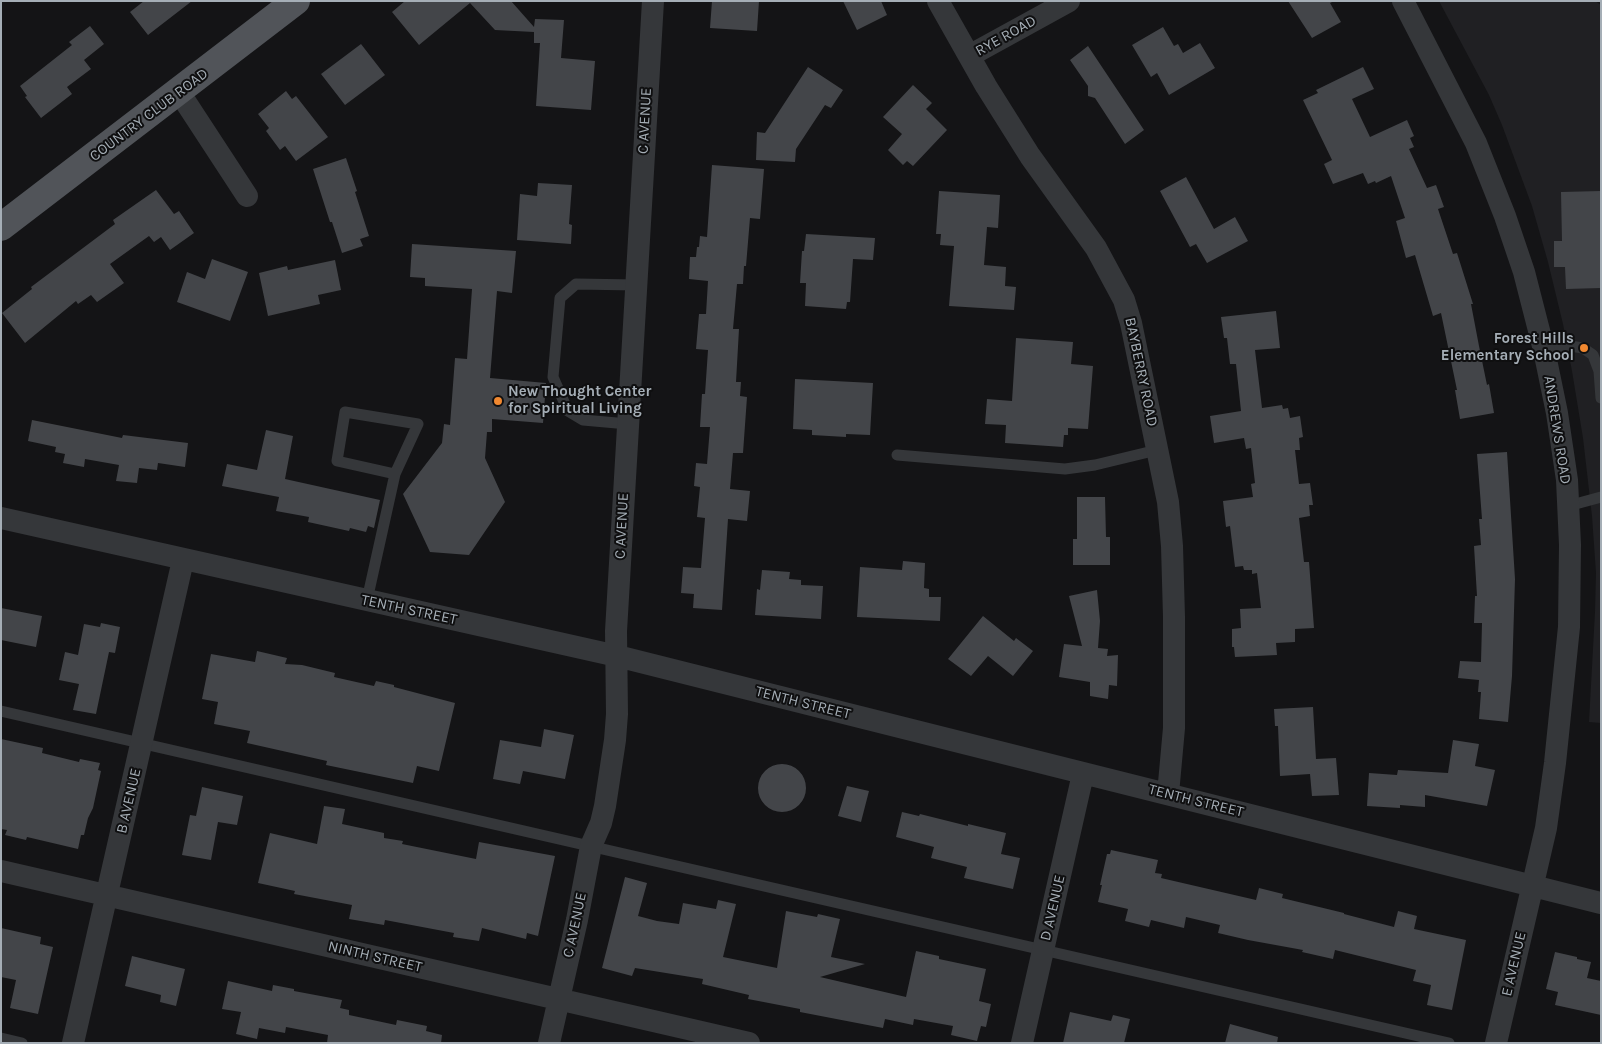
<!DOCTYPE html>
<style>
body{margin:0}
#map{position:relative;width:1602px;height:1044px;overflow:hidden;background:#141416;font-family:Karla,sans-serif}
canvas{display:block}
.frame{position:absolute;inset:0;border:2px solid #a5aeb6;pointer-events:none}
</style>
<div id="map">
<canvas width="1602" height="1044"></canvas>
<div class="frame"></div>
</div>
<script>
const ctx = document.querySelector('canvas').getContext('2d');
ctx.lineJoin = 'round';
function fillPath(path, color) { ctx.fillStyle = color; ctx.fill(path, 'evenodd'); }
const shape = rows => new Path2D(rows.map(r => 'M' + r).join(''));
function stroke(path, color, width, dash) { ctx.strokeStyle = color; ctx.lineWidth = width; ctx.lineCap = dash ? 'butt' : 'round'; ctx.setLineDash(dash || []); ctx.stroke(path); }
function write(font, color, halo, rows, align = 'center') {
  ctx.font = font + ' Karla,sans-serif'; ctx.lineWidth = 4; ctx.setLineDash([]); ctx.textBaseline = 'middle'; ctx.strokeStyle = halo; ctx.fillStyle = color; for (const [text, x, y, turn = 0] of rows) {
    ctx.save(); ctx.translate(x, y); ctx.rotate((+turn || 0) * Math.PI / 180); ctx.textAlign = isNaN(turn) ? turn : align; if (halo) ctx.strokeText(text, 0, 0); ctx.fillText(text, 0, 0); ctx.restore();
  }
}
const built = shape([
 [1439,1,1595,1,1601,5,1601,723,1589,722,1595,612,1596,573,1592,516,1583,438,1572,371,1563,324,1548,262,1532,206,1502,125,1489,95]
]);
const building = shape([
 [144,1,192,1,148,35,130,12],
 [405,1,511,1,534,27,535,19,564,20,561,58,595,61,591,110,536,106,540,43,534,43,534,32,495,30,470,3,419,45,392,12],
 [712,1,759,1,757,31,710,28],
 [843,1,881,1,887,15,857,30],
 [1288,1,1334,1,1330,3,1341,22,1312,38],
 [90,26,104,44,84,60,91,69,67,87,72,94,41,118,25,97,27,96,20,86,72,45,69,42],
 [1163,27,1174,46,1178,44,1183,53,1200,43,1215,68,1169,95,1157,73,1151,77,1132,45],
 [361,44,385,75,345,105,321,74],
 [1088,46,1144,130,1125,144,1095,98,1088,96,1088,86,1070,60],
 [808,67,843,90,831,108,825,105,796,149,795,162,756,160,757,132,765,133],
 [1363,67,1374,89,1352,99,1370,137,1407,120,1414,136,1410,138,1414,147,1409,149,1427,188,1436,185,1444,207,1438,209,1453,254,1457,253,1473,304,1471,304,1479,346,1487,385,1489,384,1494,413,1460,419,1455,390,1457,390,1441,313,1433,316,1415,255,1406,258,1396,221,1405,218,1391,176,1376,183,1375,181,1368,184,1363,173,1333,184,1324,164,1332,160,1303,100,1318,93,1316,90],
 [913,85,932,103,926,109,947,130,913,166,907,161,903,165,888,150,902,134,883,117],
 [286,91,292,99,296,96,328,137,296,161,285,146,280,150,266,131,269,128,258,114],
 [346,158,357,191,355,192,369,236,360,239,363,246,342,253,332,222,330,222,313,169],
 [712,165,764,169,760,219,750,218,746,266,744,266,743,284,737,284,733,329,739,329,736,382,741,382,740,396,747,397,743,453,733,453,730,489,750,491,747,521,728,519,722,610,693,608,694,594,681,593,683,567,701,568,705,518,697,517,700,487,694,486,696,463,707,464,710,427,700,427,702,394,705,394,708,350,696,349,699,314,706,314,708,281,689,279,690,257,696,257,697,247,699,247,700,236,707,237],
 [1186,177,1214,229,1235,217,1248,241,1207,263,1196,244,1190,247,1160,191],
 [538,183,572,185,569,224,572,225,571,244,517,240,520,194,537,196],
 [156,190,174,214,179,211,194,233,170,250,161,237,154,242,149,236,110,264,124,283,97,302,91,295,78,304,76,301,25,343,2,313,32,289,31,287,115,224,113,220],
 [939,191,1000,195,998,228,987,227,984,265,1006,267,1005,286,1016,287,1014,310,949,306,954,246,940,245,941,234,936,234],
 [1601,191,1601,288,1566,289,1565,267,1554,267,1554,241,1562,241,1561,192],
 [806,234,875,238,873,260,853,259,850,302,847,302,846,309,805,306,806,283,800,283,802,251,804,251],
 [412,244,516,251,512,293,497,291,490,378,546,383,543,423,492,419,492,432,487,432,485,458,505,502,469,555,430,552,403,494,442,443,444,424,450,425,455,358,467,359,472,289,425,286,425,278,410,277],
 [212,259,248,272,230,321,177,302,187,272,205,279],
 [335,260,341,290,318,295,320,304,268,316,259,273,287,266,288,270],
 [1276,311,1280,348,1255,350,1262,408,1282,405,1283,409,1288,408,1290,418,1300,416,1303,437,1299,438,1300,450,1295,450,1299,484,1310,483,1313,505,1309,505,1310,516,1299,518,1304,562,1309,562,1314,628,1295,629,1295,642,1276,643,1277,655,1235,657,1234,647,1232,647,1232,629,1241,628,1240,609,1261,608,1257,573,1252,574,1252,570,1244,570,1243,566,1235,567,1230,526,1226,527,1223,501,1253,497,1251,484,1255,483,1251,448,1246,449,1244,438,1214,443,1210,416,1241,411,1236,364,1230,364,1227,338,1224,338,1221,317],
 [1016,338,1073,342,1071,364,1093,366,1088,429,1068,428,1068,435,1064,435,1063,447,1005,443,1006,425,985,424,987,399,1012,401],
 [795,379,873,383,870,435,846,434,846,437,812,435,812,430,793,429],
 [32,420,122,438,123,435,188,443,185,467,158,463,157,470,139,468,137,483,116,481,119,465,85,459,84,467,63,463,65,454,55,452,56,447,28,441],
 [266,430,293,436,285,479,380,500,374,528,368,526,366,532,350,528,349,531,308,522,309,517,276,511,279,497,222,486,227,464,257,470],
 [1507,452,1515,579,1512,676,1508,722,1479,719,1481,692,1478,692,1479,680,1458,678,1460,661,1481,662,1482,623,1474,623,1475,596,1477,596,1474,546,1481,545,1479,519,1482,519,1477,454],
 [1077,497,1105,497,1106,537,1110,537,1110,565,1073,565,1073,539,1077,539],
 [903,561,925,563,924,588,929,589,929,597,941,597,940,621,857,617,860,567,902,570],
 [762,570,790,572,789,579,801,580,801,585,823,586,821,619,755,615,757,589,760,590],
 [1097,590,1100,621,1098,648,1108,649,1107,656,1118,655,1117,686,1109,685,1108,699,1090,696,1090,682,1059,677,1064,644,1082,646,1069,596],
 [1,608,42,616,36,647,1,640],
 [983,616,1014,641,1016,638,1033,651,1013,676,988,656,971,676,948,659],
 [101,623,120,627,115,653,109,652,96,714,73,710,79,684,59,680,65,652,78,655,84,624,100,627],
 [257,651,287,658,285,664,302,665,335,673,334,677,374,686,376,681,394,685,394,687,455,703,439,771,417,766,413,783,326,765,327,761,247,743,250,731,214,724,218,702,202,699,211,654,255,662],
 [1313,707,1316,759,1336,758,1339,795,1312,796,1310,774,1280,776,1278,726,1275,726,1274,709],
 [544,729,574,735,565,779,523,771,520,784,493,779,500,740,541,747],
 [1,739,43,748,42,753,79,762,80,759,100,763,98,770,101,771,93,808,88,818,84,835,81,835,78,849,27,837,26,840,5,835,7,830,1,829],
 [1453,740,1479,744,1475,766,1495,770,1487,806,1425,795,1425,807,1400,805,1400,808,1367,806,1369,773,1397,775,1398,770,1448,773],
 '758 788a24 24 0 1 1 48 0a24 24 0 1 1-48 0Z',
 [847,786,869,791,861,822,838,816],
 [202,787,243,796,237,825,218,822,211,860,182,855,190,815,196,816],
 [324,806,345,809,342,824,384,833,384,838,403,841,402,844,476,859,479,842,555,856,538,936,527,933,526,939,482,928,479,941,453,937,454,933,385,920,384,925,349,919,352,905,294,894,295,891,258,883,270,833,317,844],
 [902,812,919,816,920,814,968,826,968,824,1006,833,1001,854,1020,858,1013,889,964,878,967,867,931,858,934,847,896,837],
 [1111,850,1158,860,1155,873,1162,874,1161,878,1256,900,1259,888,1283,894,1282,898,1344,913,1344,914,1394,927,1398,911,1417,916,1414,929,1466,940,1452,1010,1427,1005,1431,985,1413,981,1416,970,1335,950,1333,959,1302,952,1303,950,1248,940,1218,933,1220,925,1186,917,1184,928,1151,920,1149,927,1125,921,1128,909,1098,902,1102,885,1100,885,1107,854,1110,854],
 [625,877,647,883,638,916,657,921,679,924,683,903,716,909,718,900,736,904,723,957,777,968,786,911,817,917,818,914,840,919,831,957,865,964,820,977,906,997,916,951,939,956,939,959,986,969,979,1001,991,1004,986,1027,981,1026,977,1041,951,1035,953,1026,914,1019,913,1025,885,1019,883,1028,800,1012,800,1009,748,999,749,995,702,984,703,979,635,968,632,976,602,968],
 [1,928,41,937,40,944,53,947,38,1014,10,1008,16,980,1,977],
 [1555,952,1577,957,1577,959,1591,962,1587,978,1601,981,1601,1015,1555,1005,1558,992,1546,989],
 [132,956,185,969,176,1006,160,1002,161,995,125,986],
 [228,981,272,991,273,985,294,989,294,991,342,1000,340,1008,349,1010,349,1015,396,1025,397,1020,427,1026,426,1031,442,1035,441,1043,327,1043,328,1035,286,1027,285,1033,259,1028,257,1039,236,1034,241,1012,222,1009],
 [1070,1012,1111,1021,1113,1015,1130,1019,1124,1043,1063,1043],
 [1230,1024,1278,1037,1277,1043,1225,1043]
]);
const service = shape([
 [1544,350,1570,346,1583,348,1593,355,1599,371,1601,398],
 [628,424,583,420,568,411,553,377,560,298,576,284,636,285],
 [897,455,1065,469,1095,465,1157,450],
 [1568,506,1601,497],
 [367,600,395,474,418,424,345,412,337,461,395,474],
 [1,711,1449,1043],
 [1,1038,22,1043]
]);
const minor = shape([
 [938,1,986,86,1030,156,1096,248,1124,300,1131,323,1168,502,1172,546,1174,617,1174,728,1168,794],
 [1403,1,1476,143,1505,216,1524,272,1544,350,1557,413,1567,480,1570,545,1569,627,1555,763,1546,828,1496,1043],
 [969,56,1069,1],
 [179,92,247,196],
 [1,518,617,656,1601,903],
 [1,871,749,1043],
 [73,1043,183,560],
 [549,1043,577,920,591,846,601,823,605,806,615,740,617,714,616,631,653,1],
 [1022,1043,1083,774]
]);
const primary = shape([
 [1,227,296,1]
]);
const markers = [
 [1584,348,5,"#f18830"],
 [498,401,5,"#f18830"]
];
const streetNames = [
 ["RYE ROAD",1006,36,-29],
 ["COUNTRY CLUB ROAD",149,115,-37],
 ["C AVENUE",645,121,-87],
 ["BAYBERRY ROAD",1141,372,78],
 ["ANDREWS ROAD",1557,430,81],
 ["C AVENUE",622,526,-87],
 ["TENTH STREET",409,610,12],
 ["TENTH STREET",803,703,14],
 ["B AVENUE",129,801,-77],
 ["TENTH STREET",1196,801,14],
 ["D AVENUE",1053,908,-77],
 ["C AVENUE",575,925,-78],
 ["NINTH STREET",375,957,13],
 ["E AVENUE",1514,964,-77]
];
const poiNames = [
 ["Forest Hills",1574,339],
 ["Elementary School",1574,356],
 ["New Thought Center",508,392,"left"],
 ["for Spiritual Living",508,409,"left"]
];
fillPath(built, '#202023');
fillPath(building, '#434549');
stroke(service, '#35373a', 11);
stroke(minor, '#35373a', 22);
stroke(primary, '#515459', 28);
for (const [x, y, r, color] of markers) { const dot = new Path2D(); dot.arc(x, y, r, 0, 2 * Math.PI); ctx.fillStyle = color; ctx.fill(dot); stroke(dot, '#0f0f10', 2); }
write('15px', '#a5aeb6', '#0f0f10', streetNames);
write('bold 15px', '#a5aeb6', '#0f0f10', poiNames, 'right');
</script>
